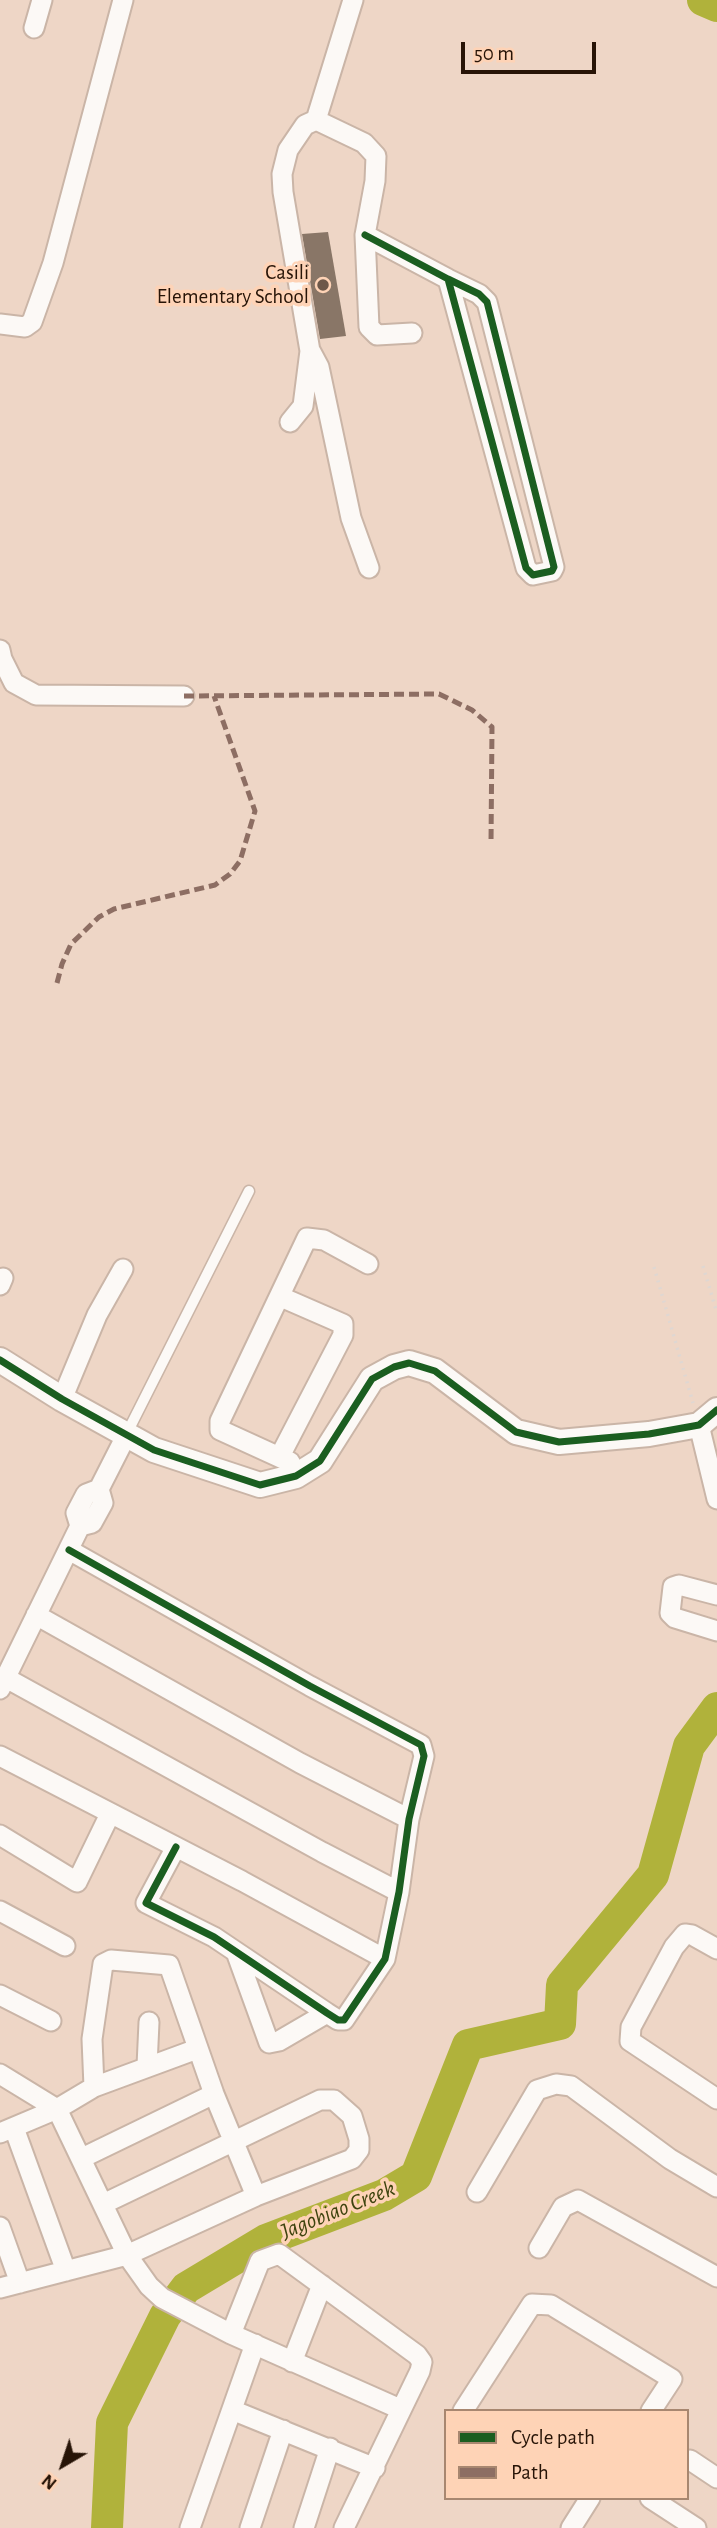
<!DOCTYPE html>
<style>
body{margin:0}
#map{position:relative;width:717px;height:2528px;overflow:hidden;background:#eed6c6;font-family:"Alegreya Sans",sans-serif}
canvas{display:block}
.legend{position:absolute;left:444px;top:2409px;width:245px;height:91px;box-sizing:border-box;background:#fed3b6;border:2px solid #a88770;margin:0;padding:9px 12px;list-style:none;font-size:21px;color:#271407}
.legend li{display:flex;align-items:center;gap:14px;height:35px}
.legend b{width:35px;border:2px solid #a88770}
.north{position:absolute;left:28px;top:2430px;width:70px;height:70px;-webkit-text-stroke:5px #fed3b6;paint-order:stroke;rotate:219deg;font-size:19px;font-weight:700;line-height:28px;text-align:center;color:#271407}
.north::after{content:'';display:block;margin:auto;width:24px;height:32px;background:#271407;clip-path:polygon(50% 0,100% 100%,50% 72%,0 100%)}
.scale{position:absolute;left:461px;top:42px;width:135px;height:32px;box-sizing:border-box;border:4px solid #271407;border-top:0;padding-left:9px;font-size:21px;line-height:24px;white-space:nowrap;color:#271407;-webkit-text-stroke:5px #fed3b6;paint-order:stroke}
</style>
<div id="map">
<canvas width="717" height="2528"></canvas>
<ul class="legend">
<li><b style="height:9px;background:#1b5e20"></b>Cycle path</li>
<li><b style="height:9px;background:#8d6e63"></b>Path</li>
</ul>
<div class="north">N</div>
<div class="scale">50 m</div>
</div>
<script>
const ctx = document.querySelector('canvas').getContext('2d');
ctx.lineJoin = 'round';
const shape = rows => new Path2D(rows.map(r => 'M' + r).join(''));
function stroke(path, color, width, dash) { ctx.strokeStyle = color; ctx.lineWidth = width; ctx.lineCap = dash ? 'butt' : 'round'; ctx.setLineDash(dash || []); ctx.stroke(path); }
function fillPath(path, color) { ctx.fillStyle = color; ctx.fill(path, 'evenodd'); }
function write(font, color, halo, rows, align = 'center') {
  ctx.font = font + ' "Alegreya Sans",sans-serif'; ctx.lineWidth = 7; ctx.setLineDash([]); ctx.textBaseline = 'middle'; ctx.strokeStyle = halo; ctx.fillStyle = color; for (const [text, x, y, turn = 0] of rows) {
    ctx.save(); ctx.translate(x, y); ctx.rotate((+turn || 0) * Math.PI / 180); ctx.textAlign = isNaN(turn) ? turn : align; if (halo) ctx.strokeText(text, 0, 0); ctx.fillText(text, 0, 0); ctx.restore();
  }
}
const river = shape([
 [703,0,717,6],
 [107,2528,112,2423,165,2316,186,2288,266,2240,384,2195,416,2176,468,2045,560,2024,562,1985,653,1875,689,1746,717,1708]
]);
const building = shape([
 [328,232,346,336,320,339,302,234]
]);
const path = shape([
 [703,1266,717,1313],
 [654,1267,693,1403]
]);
const service = shape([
 [127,1433,249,1191]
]);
const minor = shape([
 [34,28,42,0],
 [316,120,364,143,376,156,375,181,365,235,369,327,377,335,412,333],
 [365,235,448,279,479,294,487,302,554,567,552,571,533,575,526,568,448,279],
 [0,324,25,327,32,322,53,263,123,0],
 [311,352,319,367,351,518,369,568],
 [290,422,303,406,310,351,283,192,282,174,288,150,305,125,316,120,353,0],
 [0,650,2,659,14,683,36,695,184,696],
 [0,1285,3,1278],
 [62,1399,97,1315,123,1269],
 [699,1425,717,1499],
 [280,1456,343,1335,343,1324,281,1297],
 [296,1476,290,1462,220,1430,220,1421,307,1238,324,1240,368,1264],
 [80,1526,92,1523,103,1503,99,1489],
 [69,1550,310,1686,421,1745,424,1756,409,1819,399,1892,385,1959,344,2020,338,2020,327,2013,214,1937,146,1903,176,1847],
 [717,1595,679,1585,673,1587,670,1613,675,1618,717,1631],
 [36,1615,300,1763,409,1819],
 [6,1678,322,1852,399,1892],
 [0,1689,80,1526,76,1513,86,1494,99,1489,127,1434],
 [0,1756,242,1881,385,1959],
 [0,1835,77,1882,110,1814],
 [0,1911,65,1946],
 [717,1949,692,1935,685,1934,674,1947,631,2027,630,2041,717,2099],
 [236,1952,269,2043,279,2041,327,2013],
 [0,1995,51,2021],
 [147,2066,149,2022],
 [0,2074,57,2109,127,2255,149,2286,162,2298,231,2334,400,2409],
 [94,2087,92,2039,103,1964,111,1960,169,1965,214,2094,256,2196],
 [14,2128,66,2271],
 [0,2133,57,2109,94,2087,197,2049],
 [82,2158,214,2094],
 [477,2192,537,2090,556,2084,571,2086,670,2159,717,2187],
 [0,2227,20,2283],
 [539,2248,563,2207,578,2200,717,2277],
 [0,2288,127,2255,256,2196,352,2159,359,2150,359,2139,352,2116,334,2100,320,2100,103,2204],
 [231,2334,260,2261,279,2254,417,2355,422,2362,420,2371,344,2528],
 [292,2362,322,2285],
 [232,2410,375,2468],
 [463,2411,532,2304,551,2305,672,2379,651,2411],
 [690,2460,717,2478],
 [650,2498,696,2528],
 [190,2528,255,2344],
 [250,2528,283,2430],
 [304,2528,330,2448],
 [571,2528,590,2498]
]);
const tertiary = shape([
 [0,1360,62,1399,154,1450,260,1485,296,1476,320,1461,372,1379,394,1367,409,1363,435,1371,516,1432,559,1442,649,1434,699,1425,717,1410]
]);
const quiet = shape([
 [184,696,439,694,472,710,492,727,491,844],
 [57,983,62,964,71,944,99,917,114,909,215,885,230,874,240,861,255,811,214,696]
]);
const cycleway = shape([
 [365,235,448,279,479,294,487,302,554,567,552,571,533,575,526,568,448,279],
 [0,1360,62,1399,154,1450,260,1485,296,1476,320,1461,372,1379,394,1367,409,1363,435,1371,516,1432,559,1442,649,1434,699,1425,717,1410],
 [69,1550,310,1686,421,1745,424,1756,409,1819,399,1892,385,1959,344,2020,338,2020,327,2013,214,1937,146,1903,176,1847]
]);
const markers = [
 [323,285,7,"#6d584a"]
];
const poiNames = [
 ["Casili",309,273],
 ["Elementary School",309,297]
];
const waterNames = [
 ["Jagobiao Creek",338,2210,-22]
];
stroke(river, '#b0b23b', 32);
fillPath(building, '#897667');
stroke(service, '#cab5a7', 13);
stroke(minor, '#cab5a7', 23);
stroke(tertiary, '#cab5a7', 28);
stroke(path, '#dfd7d2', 3.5, [2, 5]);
stroke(service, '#fcf9f6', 10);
stroke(minor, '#fcf9f6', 19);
stroke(tertiary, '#fcf9f6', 24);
stroke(quiet, '#8d6e63', 5, [10, 5]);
stroke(cycleway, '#1b5e20', 7);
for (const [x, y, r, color] of markers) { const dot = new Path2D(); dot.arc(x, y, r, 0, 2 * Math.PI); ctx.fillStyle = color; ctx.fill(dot); stroke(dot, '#fed3b6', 2.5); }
write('21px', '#271407', '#fed3b6', poiNames, 'right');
write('italic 23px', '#3e430e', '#fed3b6', waterNames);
</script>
